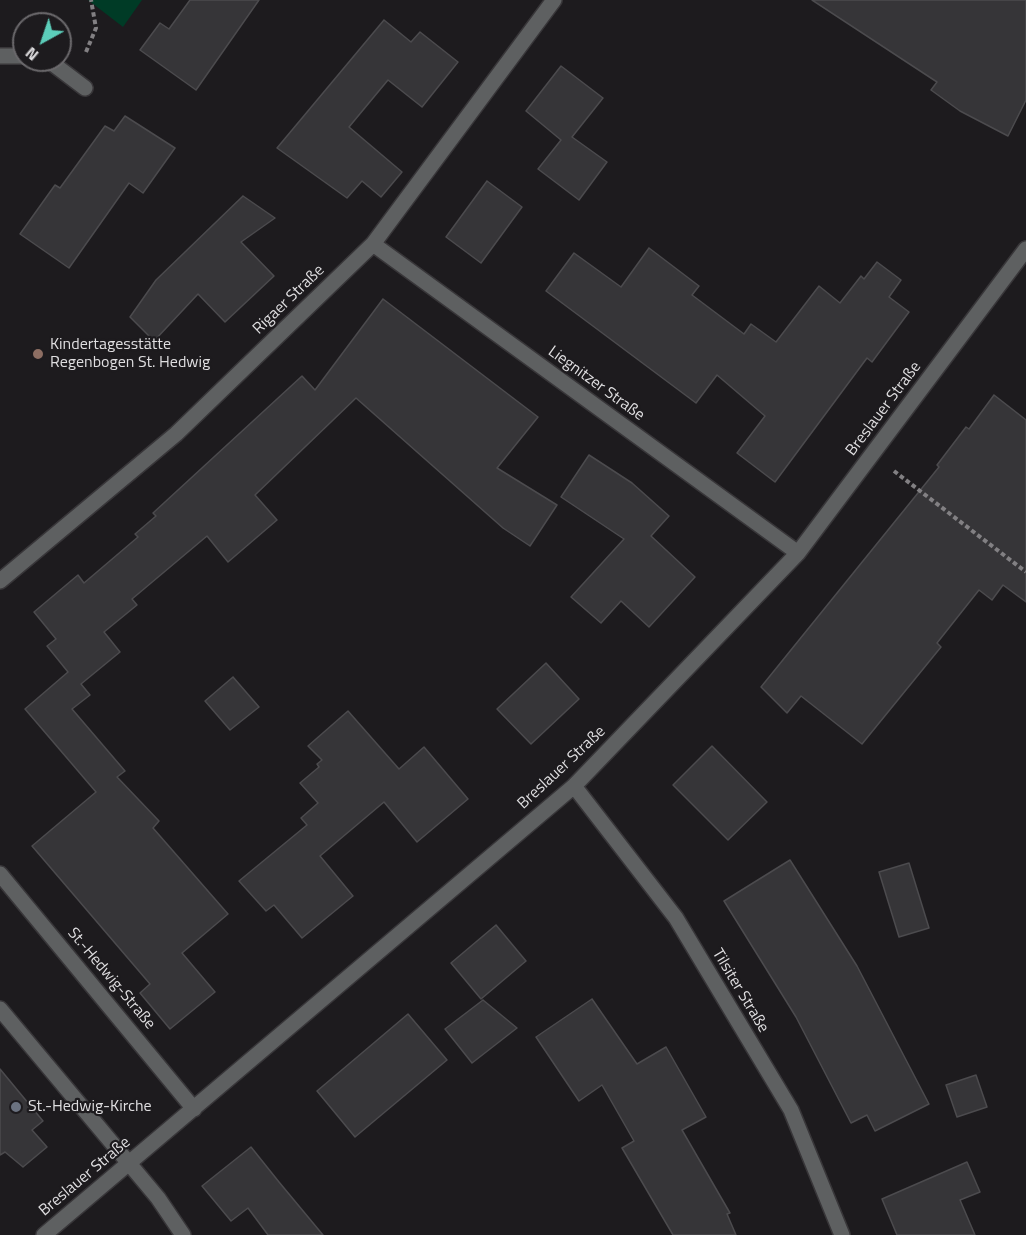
<!DOCTYPE html>
<meta charset="utf-8">
<style>
body{margin:0}
#map{position:relative;width:1026px;height:1235px;overflow:hidden;background:#1d1b1e;font-family:"Titillium Web",sans-serif}
canvas{display:block}
.north{position:absolute;left:12px;top:12px;width:60px;height:60px;box-sizing:border-box;background:#1d1b1e;border:2px solid #6b696c;border-radius:50%;rotate:220deg;font-size:16px;font-weight:700;line-height:24px;text-align:center;color:#dfdee0}
.north::after{content:'';display:block;margin:auto;width:21px;height:27px;background:#5cceba;clip-path:polygon(50% 0,100% 100%,50% 72%,0 100%)}
</style>
<div id="map">
<canvas width="1026" height="1235"></canvas>
<div class="north">N</div>
</div>
<script>
const ctx = document.querySelector('canvas').getContext('2d');
ctx.lineJoin = 'round';
function fillPath(path, color) { ctx.fillStyle = color; ctx.fill(path, 'evenodd'); }
const shape = rows => new Path2D(rows.map(r => 'M' + r).join(''));
function stroke(path, color, width, dash) { ctx.strokeStyle = color; ctx.lineWidth = width; ctx.lineCap = dash ? 'butt' : 'round'; ctx.setLineDash(dash || []); ctx.stroke(path); }
function write(font, color, halo, rows, align = 'center') {
  ctx.font = font + ' "Titillium Web",sans-serif'; ctx.lineWidth = 4.5; ctx.setLineDash([]); ctx.textBaseline = 'middle'; ctx.strokeStyle = halo; ctx.fillStyle = color; for (const [text, x, y, turn = 0] of rows) {
    ctx.save(); ctx.translate(x, y); ctx.rotate((+turn || 0) * Math.PI / 180); ctx.textAlign = isNaN(turn) ? turn : align; if (halo) ctx.strokeText(text, 0, 0); ctx.fillText(text, 0, 0); ctx.restore();
  }
}
const green = shape([
 [88,0,142,0,123,27]
]);
const building = shape([
 [190,0,259,0,196,90,140,50,160,23,169,29,190,0],
 [812,0,1026,0,1026,100,1008,136,960,111,931,90,937,82,812,0],
 [384,20,411,42,420,32,458,62,422,107,388,80,349,127,402,172,381,197,362,181,347,198,277,148,384,20],
 [561,66,603,98,572,137,607,162,579,200,538,169,561,140,526,111,561,66],
 [125,116,175,148,143,193,129,183,69,268,20,234,55,185,60,188,105,126,114,131,125,116],
 [487,181,522,207,481,263,446,237,487,181],
 [243,196,275,218,241,242,274,276,225,322,198,294,154,341,130,317,156,280,243,196],
 [649,248,699,286,692,295,744,334,751,324,776,342,819,286,840,303,861,276,864,279,877,262,901,280,889,297,909,312,872,362,867,358,775,482,737,453,765,416,717,375,696,403,546,291,574,253,621,287,649,248],
 [383,299,538,417,497,468,557,505,530,546,503,528,356,398,255,495,277,520,228,562,207,536,132,599,137,605,104,632,120,652,81,684,90,695,72,709,125,771,117,777,159,821,153,828,228,914,182,953,215,992,170,1029,140,993,150,984,32,846,96,792,25,709,68,672,47,646,56,639,34,612,78,575,84,583,138,537,135,534,156,516,153,513,302,376,315,390,383,299],
 [994,395,1026,420,1026,602,1003,585,992,600,979,590,937,643,941,647,862,744,801,696,787,713,761,687,939,467,937,465,966,427,969,429,994,395],
 [589,455,632,483,669,516,651,536,695,577,649,627,621,601,601,623,571,597,624,539,561,497,589,455],
 [546,663,579,699,531,744,497,709,546,663],
 [233,677,259,707,230,730,205,701,233,677],
 [348,711,399,769,424,747,468,799,417,842,384,802,320,856,353,896,302,938,274,905,266,911,239,881,307,825,301,818,318,803,300,783,319,767,317,764,322,760,308,746,348,711],
 [712,746,767,802,728,840,673,785,712,746],
 [790,860,857,966,929,1104,875,1131,867,1115,851,1123,796,1017,724,901,790,860],
 [909,863,929,928,899,937,879,872,909,863],
 [496,925,526,961,481,999,451,963,496,925],
 [592,999,637,1064,666,1047,706,1117,682,1130,730,1213,727,1214,736,1235,673,1235,622,1148,634,1141,602,1085,579,1101,536,1037,592,999],
 [483,1000,517,1028,472,1063,445,1029,483,1000],
 [408,1014,447,1060,355,1137,317,1091,408,1014],
 [0,1069,43,1121,32,1130,47,1147,23,1167,5,1152,0,1155,0,1069],
 [976,1075,987,1107,957,1117,946,1085,976,1075],
 [251,1147,279,1182,323,1235,268,1235,248,1208,231,1221,202,1186,251,1147],
 [967,1162,980,1192,960,1200,975,1235,897,1235,882,1199,967,1162]
]);
const path = shape([
 [86,52,96,28,91,0],
 [894,471,1026,572]
]);
const street = shape([
 [0,56,24,56],
 [48,60,85,88],
 [373,244,798,553],
 [0,581,176,434,373,244,554,0],
 [574,786,676,918,791,1110,842,1235],
 [0,874,194,1109],
 [0,1009,158,1198,183,1235],
 [44,1235,574,786,798,553,1026,249]
]);
const markers = [
 [38,354,6,"#8d6e63"],
 [16,1107,6,"#6b7280"]
];
const streetNames = [
 ["Rigaer Straße",289,300,-44],
 ["Liegnitzer Straße",596,384,36],
 ["Breslauer Straße",884,409,-53],
 ["Breslauer Straße",562,768,-43],
 ["St.-Hedwig-Straße",111,979,50],
 ["Tilsiter Straße",740,991,59],
 ["Breslauer Straße",85,1177,-40]
];
const poiNames = [
 ["Kindertagesstätte",50,345],
 ["Regenbogen St. Hedwig",50,363],
 ["St.-Hedwig-Kirche",28,1107]
];
fillPath(green, '#003b26');
fillPath(building, '#363538');
stroke(building, '#4c4b4e', 1.5);
stroke(street, '#383639', 18);
stroke(path, '#828083', 4, [4.5, 3]);
stroke(street, '#5e6061', 15);
for (const [x, y, r, color] of markers) { const dot = new Path2D(); dot.arc(x, y, r, 0, 2 * Math.PI); ctx.fillStyle = color; ctx.fill(dot); stroke(dot, '#1d1b1e', 2); }
write('16px', '#dfdee0', '#1d1b1e', streetNames);
write('16px', '#dfdee0', '#1d1b1e', poiNames, 'left');
</script>
